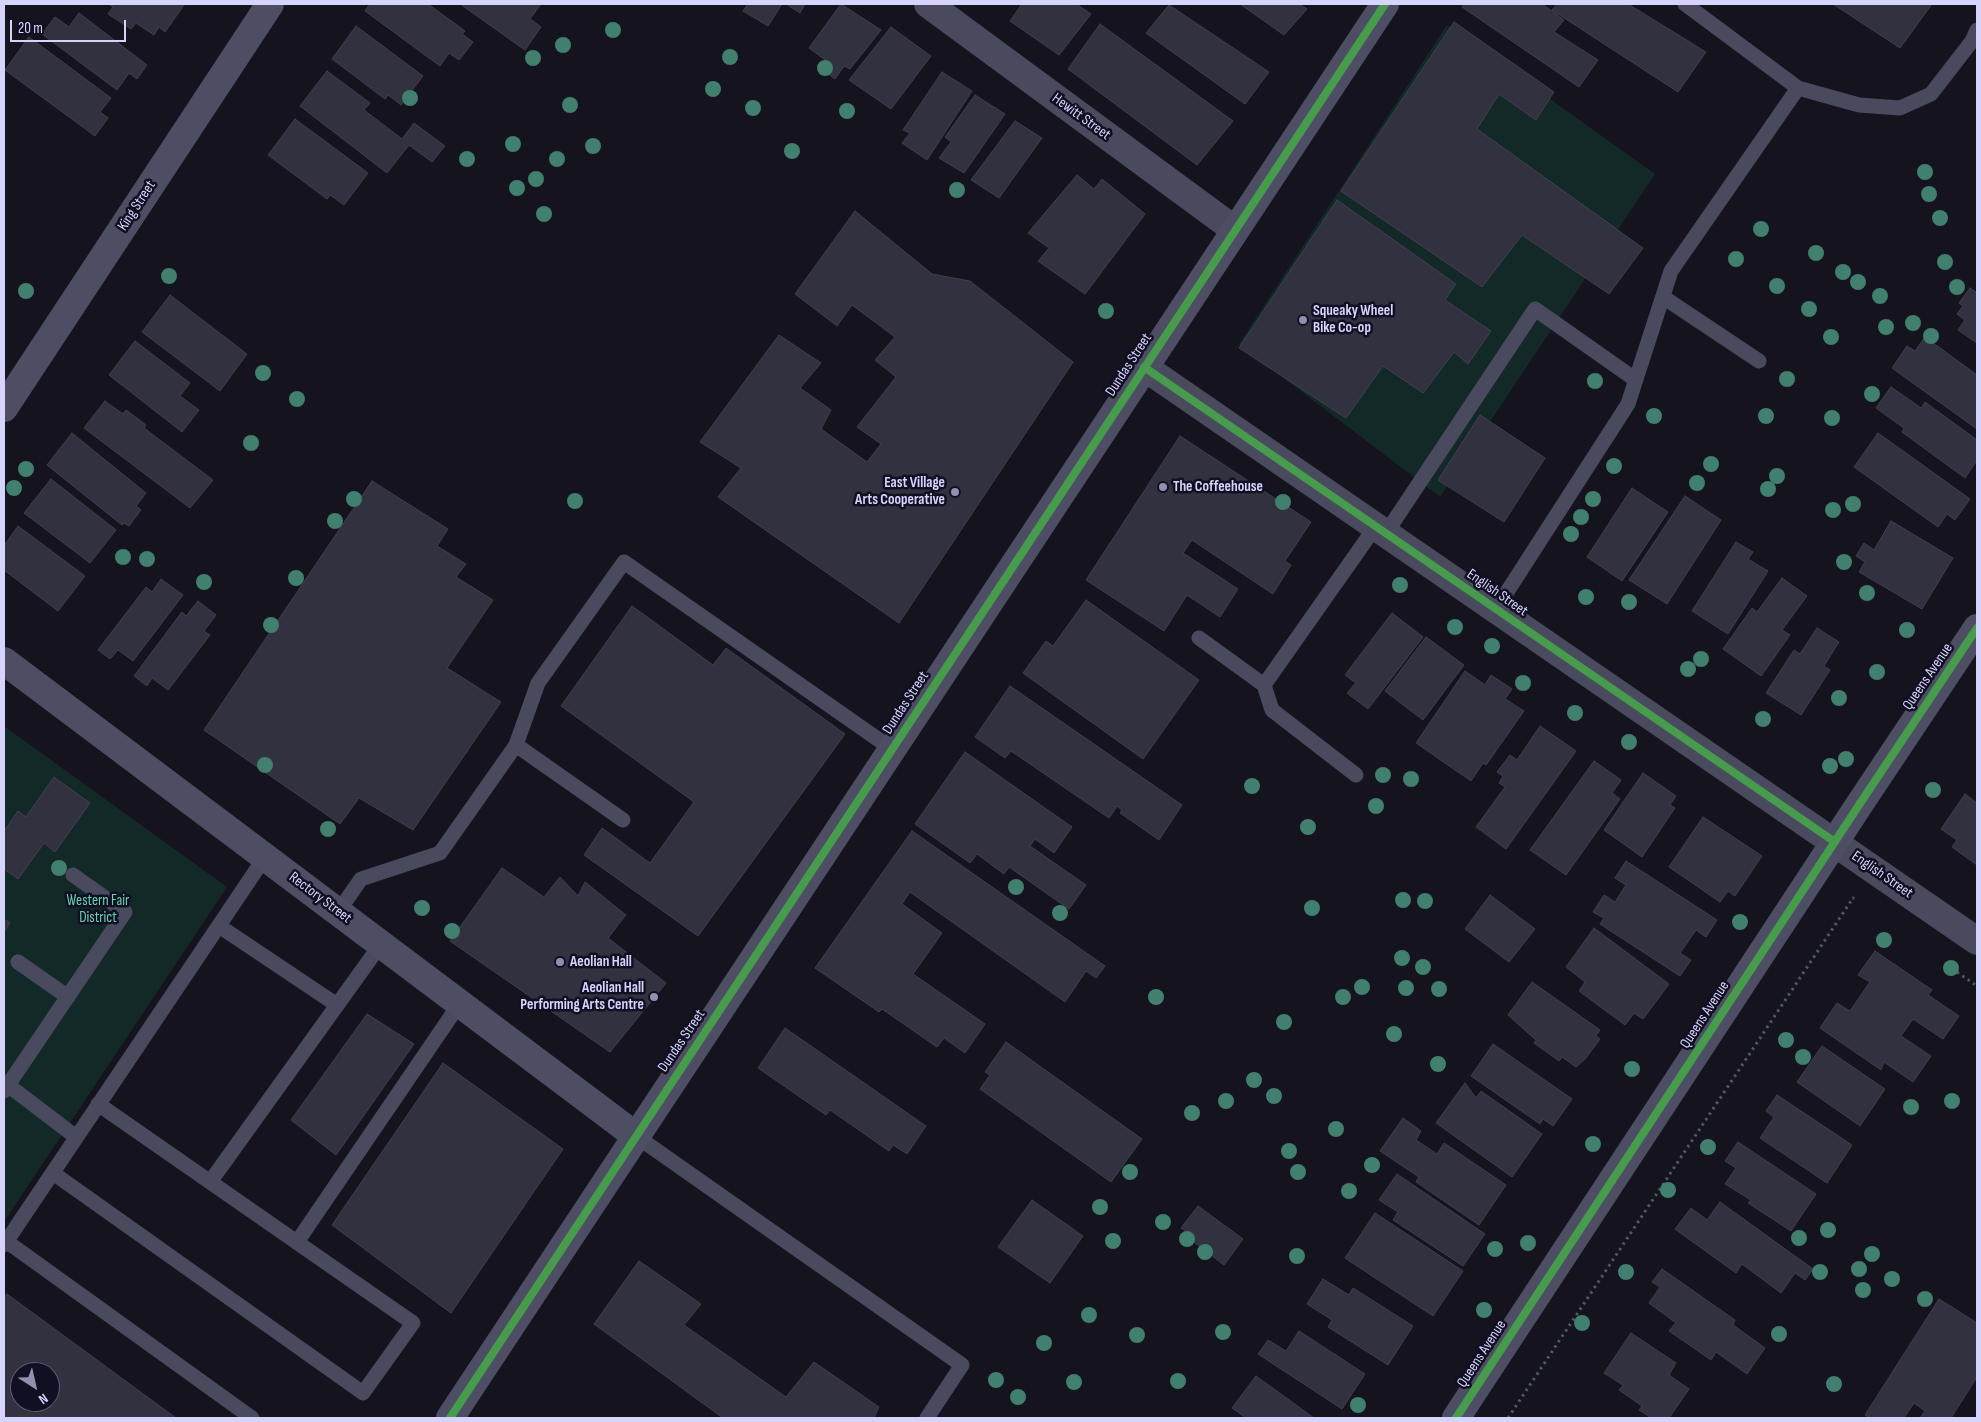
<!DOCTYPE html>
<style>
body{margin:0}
#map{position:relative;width:1981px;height:1422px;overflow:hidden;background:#14131e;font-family:"Sofia Sans Condensed",sans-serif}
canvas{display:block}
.frame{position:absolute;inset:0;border:5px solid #d5d4fc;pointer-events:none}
.north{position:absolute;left:10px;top:1362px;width:50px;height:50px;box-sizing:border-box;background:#110f22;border:1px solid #5f5e79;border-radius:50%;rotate:145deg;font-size:14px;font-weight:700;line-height:20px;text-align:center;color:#d5d4fc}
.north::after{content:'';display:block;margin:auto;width:18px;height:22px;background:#9190ae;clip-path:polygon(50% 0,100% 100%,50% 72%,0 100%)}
.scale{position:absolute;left:10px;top:20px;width:116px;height:22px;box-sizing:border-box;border:2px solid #d5d4fc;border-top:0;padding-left:6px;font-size:15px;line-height:18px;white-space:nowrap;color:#d5d4fc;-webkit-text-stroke:4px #110f22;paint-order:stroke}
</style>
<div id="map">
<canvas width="1981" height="1422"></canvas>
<div class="frame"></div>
<div class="north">N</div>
<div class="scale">20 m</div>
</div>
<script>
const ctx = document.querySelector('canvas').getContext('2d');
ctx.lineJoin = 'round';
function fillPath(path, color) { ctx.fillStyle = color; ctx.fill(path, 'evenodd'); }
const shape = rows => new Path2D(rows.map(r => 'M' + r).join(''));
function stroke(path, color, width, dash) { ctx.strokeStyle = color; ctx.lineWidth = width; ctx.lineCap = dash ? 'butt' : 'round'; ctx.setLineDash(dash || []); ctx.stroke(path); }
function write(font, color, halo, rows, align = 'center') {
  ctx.font = font + ' "Sofia Sans Condensed",sans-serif'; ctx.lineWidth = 5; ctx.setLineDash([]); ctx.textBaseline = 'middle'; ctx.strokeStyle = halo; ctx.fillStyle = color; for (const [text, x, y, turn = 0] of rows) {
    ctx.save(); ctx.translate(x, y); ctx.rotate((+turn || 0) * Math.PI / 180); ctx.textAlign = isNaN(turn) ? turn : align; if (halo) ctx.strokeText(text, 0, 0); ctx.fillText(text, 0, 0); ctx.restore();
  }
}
const green = shape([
 [1447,25,1655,174,1440,497,1239,344],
 [4,726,227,887,4,1222]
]);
const building = shape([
 [109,4,182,4,184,5,165,32,159,27,154,35,136,23,131,29,108,14,113,7,109,4],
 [370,4,428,4,465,31,462,34,473,42,459,60,449,53,440,66,365,11,370,4],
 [460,4,541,4,530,19,541,27,525,50,460,4],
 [748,4,782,4,768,26,743,11,748,4],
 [786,4,805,4,800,13,786,4],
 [841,4,881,30,850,69,844,66,835,79,823,70,828,62,809,48,841,4],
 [1022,4,1076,4,1091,14,1059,55,1010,21,1022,4],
 [1240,4,1299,4,1307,9,1284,35,1240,4],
 [1464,4,1542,4,1564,20,1554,32,1598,60,1579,87,1462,7,1464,4],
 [1557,4,1628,4,1706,52,1678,92,1552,10,1557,4],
 [1833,4,1932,4,1900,48,1833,4],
 [1169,5,1269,72,1245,104,1146,33,1169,5],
 [79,13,147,65,137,79,129,73,117,90,42,34,55,17,69,27,79,13],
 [1454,22,1554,92,1536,120,1499,94,1477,129,1643,248,1609,294,1522,235,1482,287,1341,191,1454,22],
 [1100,24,1233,121,1197,165,1068,69,1100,24],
 [356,26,423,76,401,105,388,95,385,99,332,59,356,26],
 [891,27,931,56,891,109,849,80,891,27],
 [29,37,111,98,100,112,108,118,95,136,5,70,29,37],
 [327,71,370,103,364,110,402,139,414,123,445,146,432,162,409,145,387,173,300,106,327,71],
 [942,72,972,91,927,160,902,143,910,133,903,130,942,72],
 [975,95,1005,114,964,173,939,158,951,142,945,137,975,95],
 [295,119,368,173,344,205,330,195,327,199,268,155,295,119],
 [1015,121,1042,138,999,198,971,180,1015,121],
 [1077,175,1094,189,1102,179,1145,214,1085,294,1038,261,1049,248,1028,233,1077,175],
 [1337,200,1456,284,1445,300,1491,331,1468,364,1454,352,1423,393,1383,366,1346,418,1239,348,1337,200],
 [855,211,932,274,970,281,1073,362,899,623,718,497,741,468,700,442,779,335,821,363,800,388,831,410,821,429,867,462,881,444,857,427,896,377,875,360,895,337,852,305,837,326,795,294,855,211],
 [1970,288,1977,293,1977,343,1958,330,1965,320,1957,314,1963,306,1959,303,1970,288],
 [170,295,247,354,220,391,142,332,170,295],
 [1925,337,1977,375,1977,429,1892,368,1907,346,1915,351,1925,337],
 [135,341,190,383,180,396,199,410,182,432,109,375,135,341],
 [1891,387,1921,408,1925,402,1977,440,1977,460,1965,478,1902,432,1904,428,1876,408,1891,387],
 [105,401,123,414,126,410,146,425,144,428,213,480,190,508,84,428,105,401],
 [1480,415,1545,458,1504,522,1438,480,1480,415],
 [72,433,146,493,136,506,141,510,129,526,124,523,122,525,47,465,72,433],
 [1878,433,1970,499,1955,520,1947,514,1938,527,1854,467,1878,433],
 [1180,436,1311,522,1285,561,1291,565,1273,594,1192,540,1183,553,1238,589,1220,617,1187,595,1164,631,1086,580,1180,436],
 [51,479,116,530,90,563,24,513,51,479],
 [372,481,448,529,437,546,466,564,456,577,493,600,447,668,501,702,413,830,359,798,340,824,204,730,372,481],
 [1632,488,1668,512,1622,581,1587,557,1632,488],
 [1685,496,1721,520,1667,604,1629,580,1685,496],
 [1891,521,1953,558,1922,609,1859,572,1865,562,1856,556,1864,543,1874,550,1891,521],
 [18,526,85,576,58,611,4,570,4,546,18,526],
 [1736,542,1753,552,1748,559,1768,571,1728,634,1692,611,1736,542],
 [1782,578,1807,596,1782,630,1790,635,1761,676,1723,649,1752,608,1757,612,1782,578],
 [161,579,183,595,133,661,118,650,110,659,98,650,146,587,152,592,161,579],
 [1086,600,1199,680,1143,759,1023,673,1046,641,1053,646,1086,600],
 [198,601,216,615,204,631,210,635,168,690,152,678,147,686,134,676,182,612,186,616,198,601],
 [632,606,713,665,726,648,845,734,698,936,584,855,602,828,650,863,694,802,561,706,632,606],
 [1392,613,1423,637,1368,709,1347,693,1356,683,1345,675,1392,613],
 [1817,628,1839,642,1824,666,1830,670,1801,715,1766,693,1794,650,1800,654,1817,628],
 [1426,637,1464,665,1423,720,1385,691,1426,637],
 [1465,671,1485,685,1491,675,1512,689,1505,699,1524,711,1486,765,1483,763,1471,781,1416,743,1465,671],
 [1010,686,1182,805,1159,840,1120,813,1122,810,1117,806,1109,818,1011,751,1005,758,975,737,1010,686],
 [1540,726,1576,751,1506,849,1476,827,1505,787,1499,783,1503,776,1497,772,1510,755,1517,760,1540,726],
 [965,752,1072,827,1054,853,1035,839,1030,846,1086,885,1069,909,1009,867,1004,874,977,854,970,863,915,824,965,752],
 [1594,761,1621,780,1612,793,1620,799,1566,875,1530,850,1594,761],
 [1643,773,1676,796,1670,805,1675,808,1642,857,1604,830,1643,773],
 [54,777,90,803,55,852,44,843,18,879,4,869,4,831,18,811,26,817,54,777],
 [1965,794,1977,803,1977,865,1952,847,1957,840,1941,829,1965,794],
 [1703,817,1762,856,1735,896,1728,891,1720,902,1669,867,1703,817],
 [912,831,1105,966,1096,978,1086,971,1065,1002,910,892,902,904,942,933,913,974,985,1024,965,1053,944,1038,937,1047,882,1009,879,1012,815,968,912,831],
 [1626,861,1717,920,1706,937,1696,930,1680,953,1691,960,1680,976,1600,924,1604,918,1593,912,1604,895,1615,902,1626,885,1615,878,1626,861],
 [502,868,544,897,560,877,578,896,585,882,626,915,608,938,666,983,610,1052,450,941,502,868],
 [1490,895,1535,929,1509,962,1465,929,1490,895],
 [4,919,10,923,4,932,4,919],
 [1594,928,1669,984,1643,1019,1634,1013,1625,1025,1579,991,1585,982,1566,967,1594,928],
 [1875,951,1932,990,1928,995,1959,1016,1943,1039,1913,1019,1901,1036,1931,1056,1913,1082,1884,1062,1881,1070,1820,1028,1837,1003,1850,1011,1870,982,1858,975,1875,951],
 [1532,982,1600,1030,1596,1036,1600,1039,1586,1058,1576,1067,1562,1057,1559,1061,1534,1043,1536,1040,1508,1015,1532,982],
 [367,1014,414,1044,336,1155,291,1120,367,1014],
 [785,1028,926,1126,907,1154,893,1145,889,1151,830,1110,826,1115,758,1068,785,1028],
 [1006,1042,1142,1139,1111,1182,980,1089,990,1075,985,1072,1006,1042],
 [1493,1044,1572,1099,1553,1126,1543,1119,1540,1124,1471,1076,1493,1044],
 [1822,1046,1885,1089,1860,1126,1797,1082,1822,1046],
 [443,1063,563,1149,451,1313,332,1225,443,1063],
 [1465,1083,1476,1098,1481,1091,1542,1134,1512,1177,1436,1123,1465,1083],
 [1777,1095,1852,1145,1827,1183,1760,1138,1774,1117,1766,1111,1777,1095],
 [1403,1118,1421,1131,1416,1140,1437,1154,1444,1143,1506,1185,1479,1225,1416,1182,1419,1177,1380,1151,1403,1118],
 [1738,1142,1816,1194,1791,1231,1748,1203,1751,1200,1725,1184,1736,1168,1725,1161,1738,1142],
 [1397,1174,1485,1234,1463,1266,1393,1220,1398,1212,1379,1200,1397,1174],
 [1032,1200,1083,1236,1050,1283,998,1247,1032,1200],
 [1720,1202,1813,1269,1805,1280,1795,1273,1781,1293,1742,1264,1736,1273,1675,1229,1691,1208,1707,1220,1720,1202],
 [1198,1206,1243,1239,1224,1265,1186,1236,1189,1233,1181,1228,1198,1206],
 [1375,1213,1463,1271,1433,1316,1345,1258,1375,1213],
 [639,1261,701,1304,684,1325,786,1397,814,1362,879,1407,874,1418,723,1418,594,1324,639,1261],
 [1662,1269,1735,1320,1733,1325,1765,1348,1747,1374,1716,1352,1711,1360,1669,1331,1676,1323,1649,1303,1660,1287,1652,1282,1662,1269],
 [1323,1279,1349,1295,1353,1288,1413,1326,1388,1365,1328,1327,1332,1320,1307,1304,1323,1279],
 [7,1294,176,1418,4,1418,4,1298,7,1294],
 [20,1372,50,1372,50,1402,20,1402,20,1372],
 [1939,1299,1977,1323,1977,1377,1951,1418,1920,1418,1925,1411,1914,1403,1904,1418,1870,1418,1865,1415,1939,1299],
 [1299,1331,1365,1374,1342,1409,1258,1354,1268,1340,1286,1351,1299,1331],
 [1631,1333,1676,1363,1669,1375,1689,1389,1669,1418,1652,1418,1639,1410,1642,1406,1619,1390,1623,1385,1604,1373,1631,1333],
 [1256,1376,1314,1418,1246,1418,1232,1408,1256,1376]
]);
const path = shape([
 [1957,972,1977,986],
 [1508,1418,1853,898,1854,899]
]);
const lane = shape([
 [1685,4,1798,88],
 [1663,297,1759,361],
 [1386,533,1535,309,1636,380],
 [1496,609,1628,404,1671,271,1798,88,1859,105,1900,108,1931,94,1972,41,1977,30],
 [1199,638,1264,685],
 [1356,775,1272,710,1264,685,1376,526],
 [623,820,516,745,538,683,624,562,892,749],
 [338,912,361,879,440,853,516,745],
 [219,926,337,1005],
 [18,962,68,997],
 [4,1082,76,1137],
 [4,1091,125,912,73,875],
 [636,1136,962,1365,927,1418],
 [53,1173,363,1393,413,1323,98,1104],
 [210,1182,381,944],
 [6,1241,252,1418],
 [297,1242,460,1003],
 [4,1245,265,857]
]);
const street = shape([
 [928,4,1235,230],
 [1144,367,1977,941]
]);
const secondary = shape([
 [4,408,270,4],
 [4,661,636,1136],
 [450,1418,1385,4],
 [1456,1418,1859,805,1977,628]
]);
const cycleway = shape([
 [1144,367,1835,842],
 [450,1418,1385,4],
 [1456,1418,1859,805,1977,628]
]);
const trees = [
 [613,30],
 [563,45],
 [730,57],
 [533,58],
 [825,68],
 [713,89],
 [410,98],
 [570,105],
 [753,108],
 [847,111],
 [513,144],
 [593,146],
 [792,151],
 [467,159],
 [557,159],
 [1925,172],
 [536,179],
 [517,188],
 [957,190],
 [1929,194],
 [544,214],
 [1940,218],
 [1761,229],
 [1816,253],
 [1736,259],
 [1945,262],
 [1843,272],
 [169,276],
 [1858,282],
 [1777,286],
 [1957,287],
 [26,291],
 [1880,296],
 [1809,309],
 [1106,311],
 [1913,323],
 [1886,327],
 [1931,336],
 [1831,337],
 [263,373],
 [1787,379],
 [1595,381],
 [1872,394],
 [297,399],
 [1654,416],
 [1766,416],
 [1832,418],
 [251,443],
 [1711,464],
 [1614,466],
 [26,469],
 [1777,476],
 [1697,483],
 [14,488],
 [1768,489],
 [354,499],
 [1593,499],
 [575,501],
 [1283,502],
 [1853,504],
 [1833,510],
 [1581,517],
 [335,521],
 [1571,534],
 [123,557],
 [147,559],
 [1844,562],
 [296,578],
 [204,582],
 [1400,585],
 [1867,593],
 [1586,597],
 [1629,602],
 [271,625],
 [1455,627],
 [1907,630],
 [1492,646],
 [1701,659],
 [1688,669],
 [1877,672],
 [1523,683],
 [1839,698],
 [1575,713],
 [1763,719],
 [1629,742],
 [1846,759],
 [265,765],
 [1830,766],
 [1383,775],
 [1411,779],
 [1252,786],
 [1933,790],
 [1376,806],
 [1308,827],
 [328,829],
 [59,868],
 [1016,887],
 [1403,900],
 [1425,901],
 [422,908],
 [1312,908],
 [1060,913],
 [1740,922],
 [452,931],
 [1884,940],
 [1402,958],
 [1423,967],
 [1951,968],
 [1362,987],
 [1406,988],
 [1439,989],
 [1156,997],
 [1343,997],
 [1284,1022],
 [1394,1034],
 [1786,1040],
 [1803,1057],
 [1438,1064],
 [1632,1069],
 [1254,1080],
 [1274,1096],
 [1226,1101],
 [1952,1101],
 [1911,1107],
 [1192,1113],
 [1336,1129],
 [1593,1144],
 [1708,1147],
 [1289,1151],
 [1372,1165],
 [1130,1172],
 [1298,1172],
 [1668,1190],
 [1349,1191],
 [1100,1207],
 [1163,1222],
 [1828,1230],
 [1799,1238],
 [1187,1239],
 [1113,1241],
 [1528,1243],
 [1495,1249],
 [1205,1252],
 [1872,1254],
 [1297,1256],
 [1859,1269],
 [1626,1272],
 [1820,1272],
 [1892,1279],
 [1863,1290],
 [1925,1299],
 [1484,1310],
 [1089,1315],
 [1582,1323],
 [1223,1332],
 [1779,1334],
 [1137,1335],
 [1044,1343],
 [996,1380],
 [1178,1381],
 [1074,1382],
 [1834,1384],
 [1018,1397],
 [1358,1405]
];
const markers = [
 [1303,320,5,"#9190ae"],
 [1163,487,5,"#9190ae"],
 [955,492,5,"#9190ae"],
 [560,962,5,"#9190ae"],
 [654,997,5,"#9190ae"]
];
const streetNames = [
 ["Hewitt Street",1081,117,36],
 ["King Street",137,206,-57],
 ["Dundas Street",1129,365,-57],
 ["English Street",1497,593,35],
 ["Queens Avenue",1928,677,-56],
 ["Dundas Street",906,703,-57],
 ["English Street",1882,875,35],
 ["Rectory Street",320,898,37],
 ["Queens Avenue",1705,1015,-57],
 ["Dundas Street",682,1041,-56],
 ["Queens Avenue",1482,1354,-57]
];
const poiNames = [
 ["Squeaky Wheel",1313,311],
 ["Bike Co-op",1313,328],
 ["East Village",945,483,"right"],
 ["Arts Cooperative",945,500,"right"],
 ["The Coffeehouse",1173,487],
 ["Aeolian Hall",570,962],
 ["Aeolian Hall",644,988,"right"],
 ["Performing Arts Centre",644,1005,"right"]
];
const parkNames = [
 ["Western Fair",98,901],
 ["District",98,918]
];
fillPath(green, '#132927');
fillPath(building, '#323140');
stroke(building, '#403f51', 1);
stroke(path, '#4b5a64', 3, [2.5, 4]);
stroke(lane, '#4a4a5e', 15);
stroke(street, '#4a4a5e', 28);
stroke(secondary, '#4d4e64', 28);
stroke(cycleway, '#469c4c', 8);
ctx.fillStyle = '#417f6e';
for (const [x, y] of trees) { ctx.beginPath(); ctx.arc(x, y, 8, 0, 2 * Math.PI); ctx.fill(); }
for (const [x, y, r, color] of markers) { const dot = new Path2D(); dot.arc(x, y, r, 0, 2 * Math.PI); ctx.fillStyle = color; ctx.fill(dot); stroke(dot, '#110f22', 2); }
write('15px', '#d5d4fc', '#110f22', streetNames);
write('bold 15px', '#d5d4fc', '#110f22', poiNames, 'left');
write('15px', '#65d7b0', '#110f22', parkNames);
</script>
